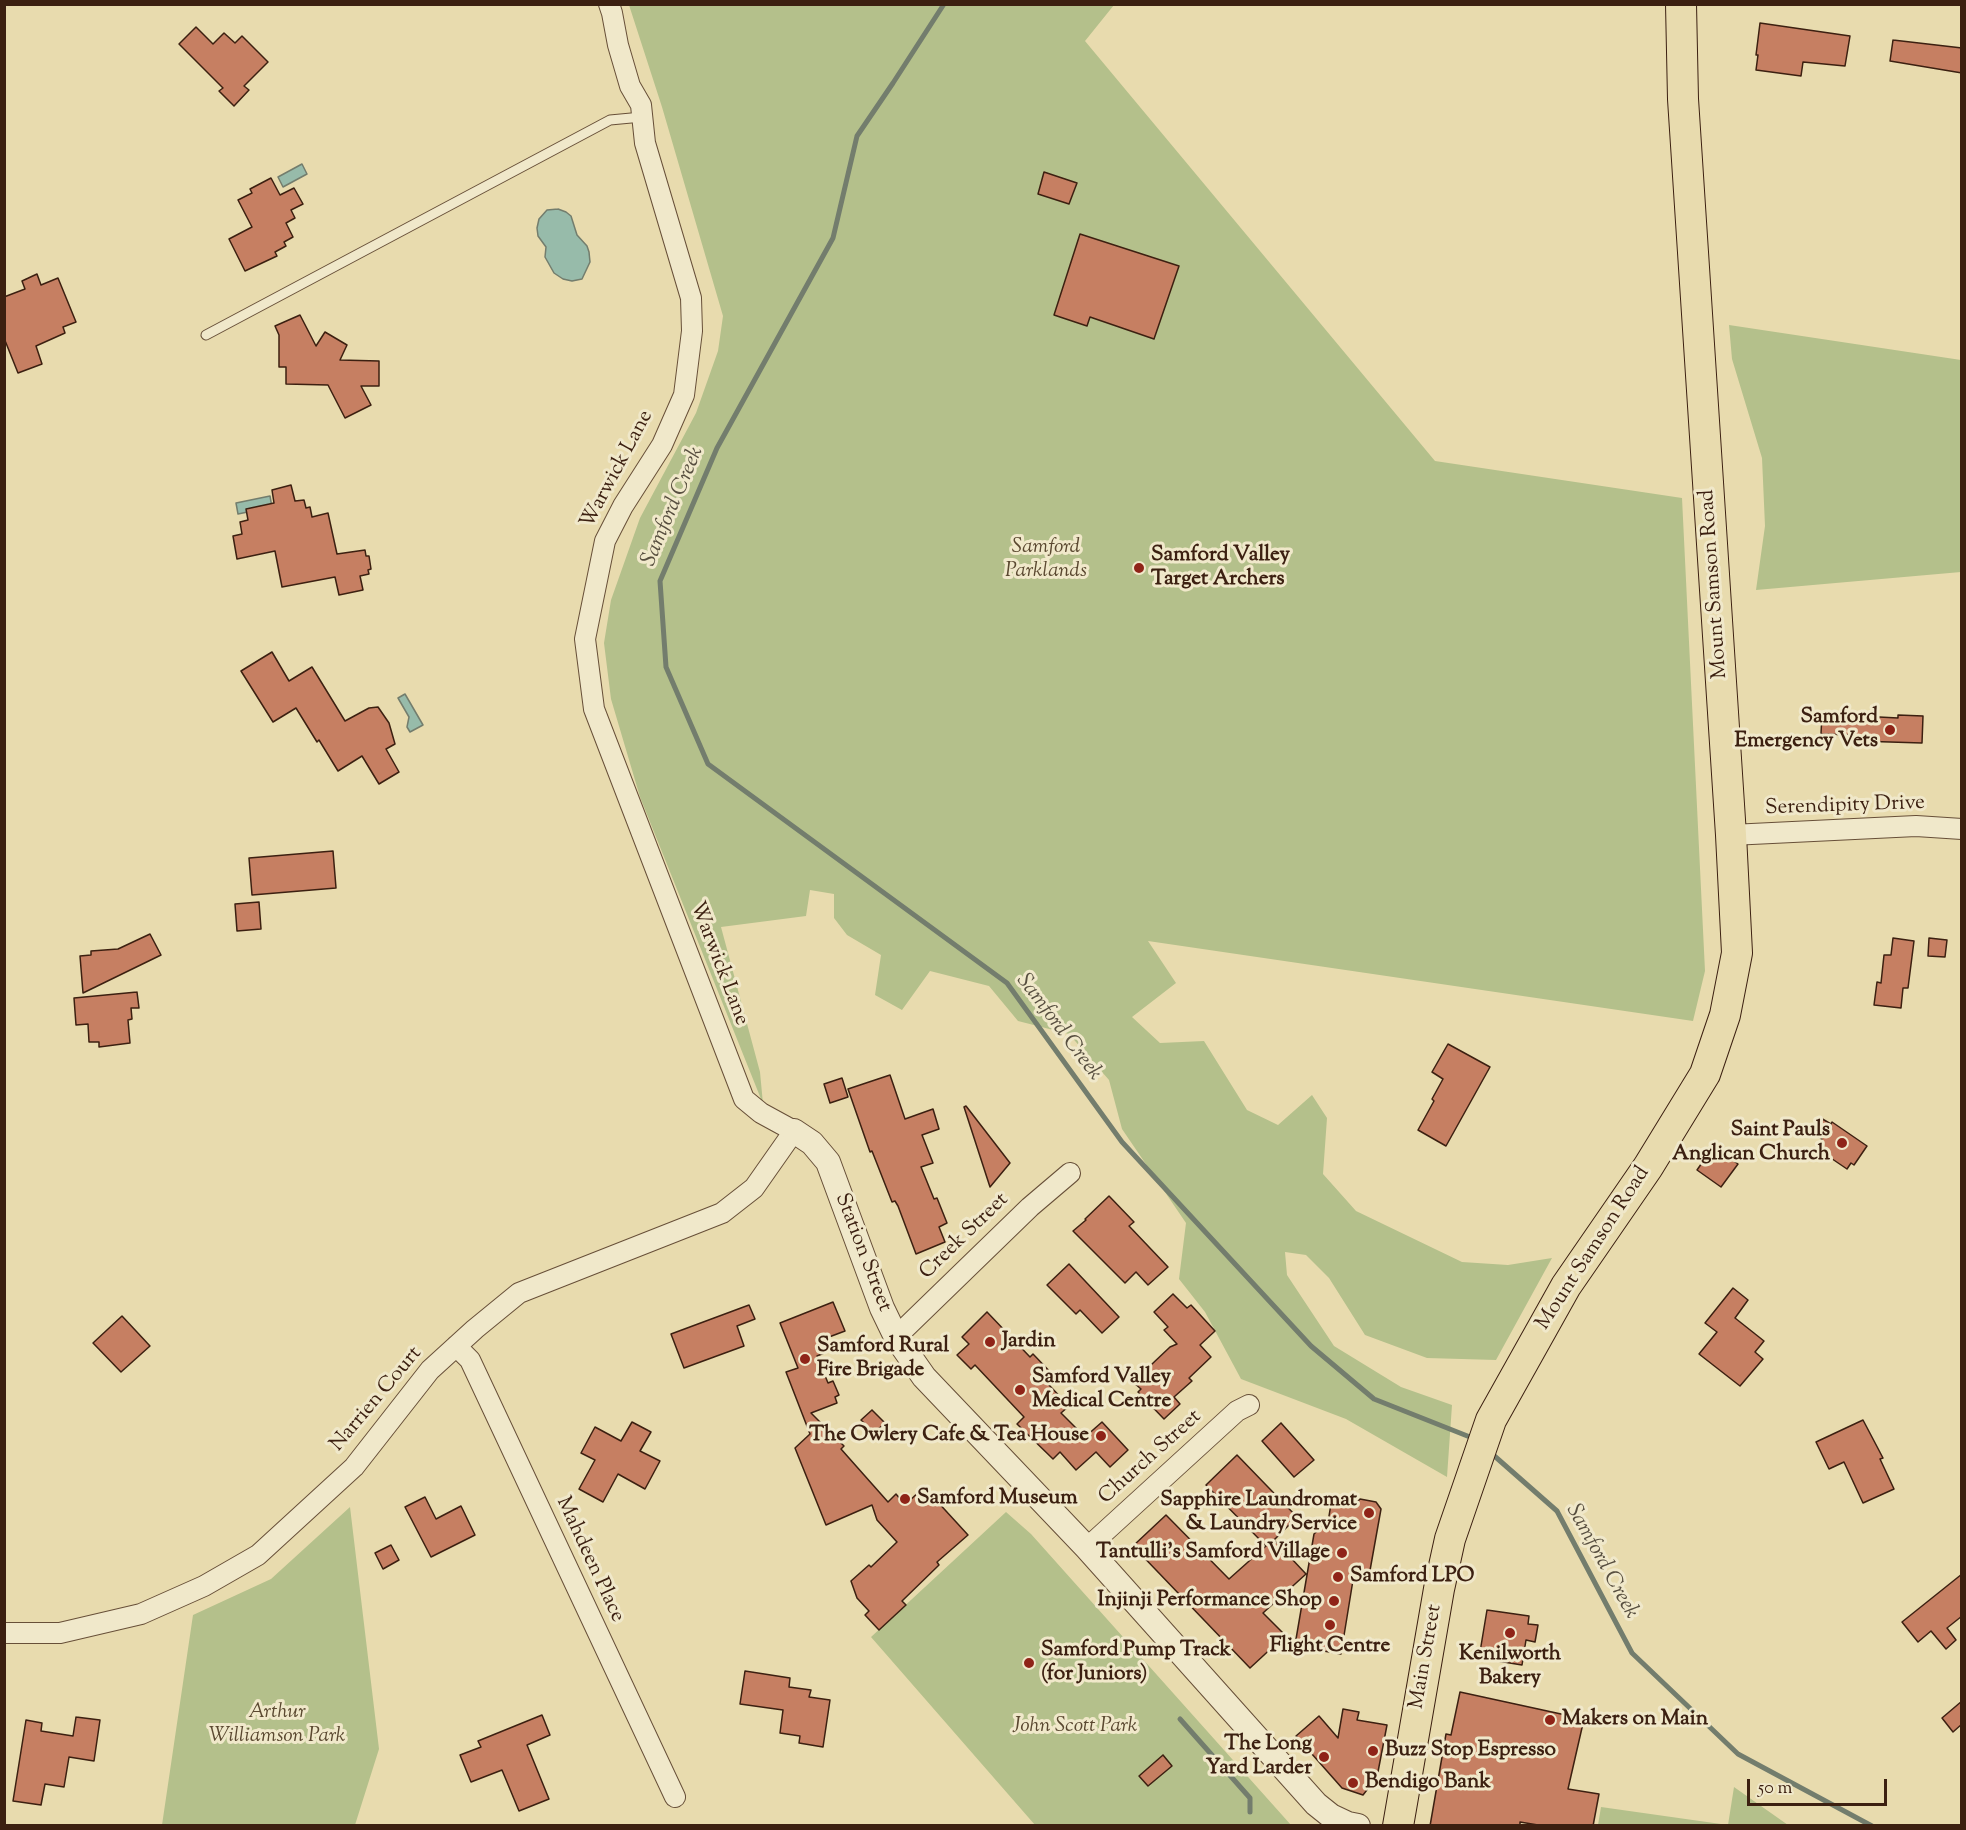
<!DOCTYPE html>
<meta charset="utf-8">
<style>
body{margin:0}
#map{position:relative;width:1966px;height:1830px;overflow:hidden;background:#e8dbae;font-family:"Sorts Mill Goudy",serif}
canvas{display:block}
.frame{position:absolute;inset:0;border:6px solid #3c2011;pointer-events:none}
.scale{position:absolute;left:1747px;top:1779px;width:140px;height:27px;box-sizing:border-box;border:3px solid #3c2011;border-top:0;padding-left:8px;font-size:18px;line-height:21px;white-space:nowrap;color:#3c2011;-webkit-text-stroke:4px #f0e8ca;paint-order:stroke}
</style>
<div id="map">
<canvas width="1966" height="1830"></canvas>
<div class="frame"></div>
<div class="scale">50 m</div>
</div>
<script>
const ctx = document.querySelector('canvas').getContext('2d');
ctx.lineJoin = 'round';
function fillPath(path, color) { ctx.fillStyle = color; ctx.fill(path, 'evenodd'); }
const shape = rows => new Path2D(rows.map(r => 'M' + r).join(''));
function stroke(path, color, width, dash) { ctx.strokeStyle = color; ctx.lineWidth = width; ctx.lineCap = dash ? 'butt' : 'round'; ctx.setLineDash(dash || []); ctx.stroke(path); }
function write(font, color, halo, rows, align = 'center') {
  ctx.font = font + ' "Sorts Mill Goudy",serif'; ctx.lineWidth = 6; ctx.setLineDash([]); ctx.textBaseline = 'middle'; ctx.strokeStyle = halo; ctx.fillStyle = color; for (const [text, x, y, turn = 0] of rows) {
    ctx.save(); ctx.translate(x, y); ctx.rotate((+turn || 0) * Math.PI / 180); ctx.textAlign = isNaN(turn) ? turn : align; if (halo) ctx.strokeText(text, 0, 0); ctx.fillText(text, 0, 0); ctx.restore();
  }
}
const green = shape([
 [629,5,1114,5,1085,41,1435,461,1682,498,1705,971,1693,1021,1148,941,1176,983,1132,1017,1160,1043,1204,1041,1247,1110,1278,1125,1312,1095,1327,1118,1323,1174,1356,1211,1462,1262,1508,1265,1552,1258,1496,1360,1427,1358,1365,1335,1329,1278,1306,1255,1285,1252,1287,1275,1334,1346,1401,1387,1452,1405,1447,1477,1346,1419,1241,1379,1205,1312,1179,1279,1186,1223,1122,1129,1109,1080,1069,1034,1018,1021,989,986,930,971,902,1010,875,995,881,955,847,935,834,918,834,894,810,890,806,916,721,927,760,1072,763,1104,640,797,611,699,604,643,611,600,640,518,696,413,718,351,723,316,662,107],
 [1729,325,1961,360,1961,572,1756,590,1765,526,1762,458,1732,359],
 [350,1507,379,1749,355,1825,162,1825,193,1615,271,1579],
 [1006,1512,1031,1534,1291,1825,1035,1825,871,1637],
 [1734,1787,1788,1825,1598,1825,1601,1807,1728,1825]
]);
const water = shape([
 [302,164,307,174,283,187,278,177,302,164],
 [558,209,566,212,571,216,577,235,587,246,589,252,590,262,582,279,572,281,563,279,554,273,545,257,546,247,538,236,537,228,539,219,547,210,558,209],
 [270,496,273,513,267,508,238,514,236,503,270,496],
 [405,694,423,725,410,732,407,727,409,717,398,698,405,694]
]);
const stream = shape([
 [944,4,893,83,857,136,833,238,717,448,660,581,666,667,708,764,1007,983,1122,1142,1311,1346,1374,1399,1475,1439],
 [1491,1453,1557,1511,1632,1653,1738,1754,1872,1826],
 [1180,1719,1250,1798,1250,1812]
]);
const building = shape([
 [1760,23,1850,36,1845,66,1803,62,1801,76,1756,70,1758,55,1756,55,1760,23],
 [196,27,213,44,224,33,235,43,242,36,268,62,244,86,249,90,234,106,219,91,223,88,179,44,196,27],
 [1893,40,1962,48,1962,73,1890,61,1893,40],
 [1044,172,1077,183,1069,204,1038,194,1044,172],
 [271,178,280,195,294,188,303,204,291,210,295,218,286,223,293,237,284,242,286,246,275,252,277,256,245,271,229,239,252,227,238,200,252,193,250,189,271,178],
 [1080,234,1179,266,1154,339,1090,317,1087,326,1054,315,1080,234],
 [37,274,41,285,58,278,76,322,63,327,65,333,36,346,42,364,18,373,4,338,4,297,25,289,22,281,37,274],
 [300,315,316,346,325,332,347,345,340,360,379,361,379,386,361,386,371,405,345,418,328,385,286,384,286,367,279,367,279,335,275,326,300,315],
 [291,485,295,501,304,500,306,508,310,507,312,517,328,513,337,554,365,550,366,556,369,556,371,569,368,570,369,574,360,576,363,590,339,595,335,577,282,587,275,551,237,559,233,536,242,534,240,522,248,520,246,509,274,503,272,490,291,485],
 [272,652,289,681,312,667,345,721,369,708,378,707,389,723,395,744,386,749,399,772,379,784,362,756,338,771,319,740,317,742,296,708,273,722,241,671,272,652],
 [1822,714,1898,718,1898,715,1923,716,1922,743,1858,741,1858,735,1821,734,1822,714],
 [333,851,336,888,252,895,249,858,333,851],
 [259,902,261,929,237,931,235,904,259,902],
 [150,934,161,955,83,993,80,956,91,955,91,951,118,949,150,934],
 [1893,938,1914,941,1908,988,1903,988,1901,1008,1874,1005,1877,982,1881,983,1884,955,1891,955,1893,938],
 [1929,938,1947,940,1945,957,1928,956,1929,938],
 [137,992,139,1008,131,1008,132,1019,128,1020,130,1043,99,1047,99,1042,89,1042,88,1024,76,1025,74,998,137,992],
 [1448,1044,1490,1067,1446,1146,1418,1130,1434,1101,1432,1099,1443,1079,1432,1072,1448,1044],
 [890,1075,905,1119,933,1109,939,1129,922,1135,933,1163,921,1167,934,1199,937,1198,947,1223,939,1227,945,1242,916,1254,898,1206,895,1201,892,1202,872,1151,870,1152,848,1089,890,1075],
 [842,1078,848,1097,830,1103,824,1084,842,1078],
 [966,1106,1010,1163,990,1187,964,1107,966,1106],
 [1819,1117,1831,1124,1832,1122,1867,1146,1854,1165,1851,1163,1847,1169,1819,1150,1823,1144,1820,1142,1822,1139,1810,1131,1819,1117],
 [1713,1147,1738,1164,1721,1187,1697,1170,1713,1147],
 [1109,1196,1134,1222,1129,1226,1168,1267,1148,1285,1136,1272,1125,1283,1073,1231,1086,1220,1085,1219,1109,1196],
 [1069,1264,1119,1317,1102,1333,1080,1310,1076,1314,1047,1285,1069,1264],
 [1733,1288,1748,1300,1735,1318,1764,1341,1755,1352,1763,1359,1740,1386,1699,1354,1717,1332,1705,1323,1733,1288],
 [1173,1294,1187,1308,1191,1305,1215,1331,1200,1345,1211,1357,1189,1378,1192,1381,1174,1397,1180,1404,1164,1419,1138,1392,1141,1389,1133,1382,1170,1347,1177,1344,1164,1330,1168,1327,1154,1312,1173,1294],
 [833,1302,845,1331,829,1337,834,1349,817,1356,828,1383,833,1381,839,1395,835,1397,837,1403,811,1413,844,1446,841,1449,888,1502,896,1494,905,1505,924,1487,968,1535,937,1562,939,1565,902,1601,906,1605,879,1630,865,1615,869,1611,857,1598,851,1581,869,1565,871,1567,897,1542,877,1520,872,1505,826,1525,795,1448,810,1434,786,1372,798,1368,780,1323,833,1302],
 [749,1305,755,1319,737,1326,744,1346,684,1368,671,1334,749,1305],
 [987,1312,1030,1357,1033,1354,1055,1377,1048,1384,1069,1406,1061,1413,1085,1437,1102,1422,1128,1450,1110,1467,1096,1452,1076,1470,1060,1452,1053,1459,1017,1424,1024,1417,975,1365,971,1369,957,1355,969,1344,962,1337,987,1312],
 [122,1316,150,1346,121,1372,93,1343,122,1316],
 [872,1410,885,1423,874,1433,861,1420,872,1410],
 [1863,1420,1883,1458,1880,1459,1894,1489,1863,1503,1844,1462,1829,1469,1816,1442,1863,1420],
 [632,1422,651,1432,640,1451,660,1461,645,1489,618,1474,603,1502,579,1489,595,1460,581,1453,595,1427,621,1441,632,1422],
 [1281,1423,1314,1460,1294,1477,1262,1441,1281,1423],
 [1237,1455,1297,1517,1274,1540,1306,1574,1263,1613,1295,1645,1314,1534,1331,1518,1329,1516,1332,1498,1357,1502,1360,1499,1376,1502,1381,1509,1369,1576,1354,1574,1341,1654,1277,1643,1250,1668,1133,1546,1166,1515,1229,1579,1266,1546,1206,1485,1237,1455],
 [425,1497,436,1519,461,1506,475,1535,431,1557,405,1507,425,1497],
 [391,1545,399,1560,383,1569,375,1553,391,1545],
 [1962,1574,1962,1616,1947,1628,1956,1640,1946,1649,1931,1631,1918,1642,1902,1622,1962,1574],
 [1487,1610,1529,1616,1528,1624,1538,1625,1535,1642,1526,1640,1522,1665,1479,1658,1487,1610],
 [745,1671,790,1678,789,1687,811,1690,809,1697,830,1700,823,1747,799,1743,800,1736,780,1733,783,1710,740,1704,745,1671],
 [1460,1692,1584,1719,1568,1789,1599,1794,1593,1826,1544,1826,1520,1822,1520,1826,1430,1826,1446,1734,1451,1735,1460,1692],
 [1962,1701,1962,1724,1953,1732,1942,1718,1962,1701],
 [1343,1709,1359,1712,1357,1720,1387,1725,1377,1777,1363,1795,1342,1788,1296,1736,1319,1716,1338,1738,1343,1709],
 [542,1715,550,1735,527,1745,549,1799,519,1811,502,1770,471,1782,460,1755,481,1747,478,1741,542,1715],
 [76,1717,100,1720,94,1761,69,1757,64,1787,45,1784,41,1805,13,1801,26,1720,42,1723,41,1731,73,1736,76,1717],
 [1163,1755,1172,1766,1148,1786,1139,1776,1163,1755]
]);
const service = shape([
 [206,335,610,120,642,117]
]);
const minor = shape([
 [1731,835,1916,826,1962,829],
 [896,1337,1030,1207,1070,1173],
 [456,1346,470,1360,675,1797],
 [1087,1548,1237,1411,1249,1405],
 [4,1633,60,1633,141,1614,204,1586,258,1555,354,1467,430,1370,475,1329,519,1293,722,1213,754,1188,794,1131,761,1113,744,1099,594,709,585,639,605,541,623,506,662,445,684,395,692,331,691,298,645,143,641,105,630,86,618,45,612,13,609,4]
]);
const tertiary = shape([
 [794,1131,812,1143,828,1162,882,1308,896,1337,924,1377,1087,1548,1316,1804,1331,1816,1348,1824,1358,1826]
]);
const primary = shape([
 [1398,1826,1439,1589,1450,1539,1491,1420,1566,1286,1648,1167,1705,1074,1725,1015,1737,953,1731,835,1683,99,1681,4]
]);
const markers = [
 [1139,568,6,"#8f2418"],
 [1890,730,6,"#8f2418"],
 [1842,1143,6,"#8f2418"],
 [990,1342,6,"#8f2418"],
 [805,1359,6,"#8f2418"],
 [1020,1390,6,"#8f2418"],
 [1101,1436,6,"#8f2418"],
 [905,1499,6,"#8f2418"],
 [1369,1513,6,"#8f2418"],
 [1342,1553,6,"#8f2418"],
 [1338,1577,6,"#8f2418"],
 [1334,1601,6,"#8f2418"],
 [1330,1625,6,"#8f2418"],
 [1510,1633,6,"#8f2418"],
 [1029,1663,6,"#8f2418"],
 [1550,1720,6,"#8f2418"],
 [1373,1751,6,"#8f2418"],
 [1324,1757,6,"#8f2418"],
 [1353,1783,6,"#8f2418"]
];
const streetNames = [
 ["Warwick Lane",618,470,-62],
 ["Mount Samson Road",1715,584,-94],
 ["Serendipity Drive",1845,807,-2],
 ["Warwick Lane",718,964,69],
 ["Creek Street",965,1237,-44],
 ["Mount Samson Road",1594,1249,-57],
 ["Station Street",862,1253,69],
 ["Narrien Court",377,1400,-50],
 ["Church Street",1151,1458,-42],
 ["Mahdeen Place",589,1560,65],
 ["Main Street",1427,1657,-80]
];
const parkNames = [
 ["Samford",1046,548],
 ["Parklands",1046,572],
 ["Arthur",277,1713],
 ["Williamson Park",277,1737],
 ["John Scott Park",1075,1727]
];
const poiNames = [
 ["Samford Valley",1151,556],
 ["Target Archers",1151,580],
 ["Samford",1878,718,"right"],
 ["Emergency Vets",1878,742,"right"],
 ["Saint Pauls",1830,1131,"right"],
 ["Anglican Church",1830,1155,"right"],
 ["Jardin",1002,1342],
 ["Samford Rural",817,1347],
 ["Fire Brigade",817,1371],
 ["Samford Valley",1032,1378],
 ["Medical Centre",1032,1402],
 ["The Owlery Cafe & Tea House",1089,1436,"right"],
 ["Samford Museum",917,1499],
 ["Sapphire Laundromat",1357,1501,"right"],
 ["& Laundry Service",1357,1525,"right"],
 ["Tantulli’s Samford Village",1330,1553,"right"],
 ["Samford LPO",1350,1577],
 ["Injinji Performance Shop",1322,1601,"right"],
 ["Flight Centre",1330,1647,"center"],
 ["Samford Pump Track",1041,1651],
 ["(for Juniors)",1041,1675],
 ["Kenilworth",1510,1655,"center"],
 ["Bakery",1510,1679,"center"],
 ["Makers on Main",1562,1720],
 ["The Long",1312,1745,"right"],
 ["Yard Larder",1312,1769,"right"],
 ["Buzz Stop Espresso",1385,1751],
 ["Bendigo Bank",1365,1783]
];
const waterNames = [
 ["Samford Creek",674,507,-67],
 ["Samford Creek",1058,1028,53],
 ["Samford Creek",1601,1562,61]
];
fillPath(green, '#b4c08b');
fillPath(water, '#97bbaa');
stroke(water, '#737d6d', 1.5);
stroke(stream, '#737d6d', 5);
fillPath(building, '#c67f62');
stroke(building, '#3c2011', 1.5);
stroke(service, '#674f38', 11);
stroke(minor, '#674f38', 22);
stroke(tertiary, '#674f38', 26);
stroke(primary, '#3c2011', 32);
stroke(service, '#f0e8ca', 9);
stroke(minor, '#f0e8ca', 20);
stroke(tertiary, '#f0e8ca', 24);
stroke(primary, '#e8dbae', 30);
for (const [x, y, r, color] of markers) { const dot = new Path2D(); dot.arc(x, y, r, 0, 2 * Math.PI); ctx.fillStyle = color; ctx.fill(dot); stroke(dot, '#f0e8ca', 2); }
write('21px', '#3c2011', '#f0e8ca', streetNames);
write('italic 21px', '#5a4830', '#f0e8ca', parkNames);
write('bold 21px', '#3c2011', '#f0e8ca', poiNames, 'left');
write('italic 22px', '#574e3f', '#f0e8ca', waterNames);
</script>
